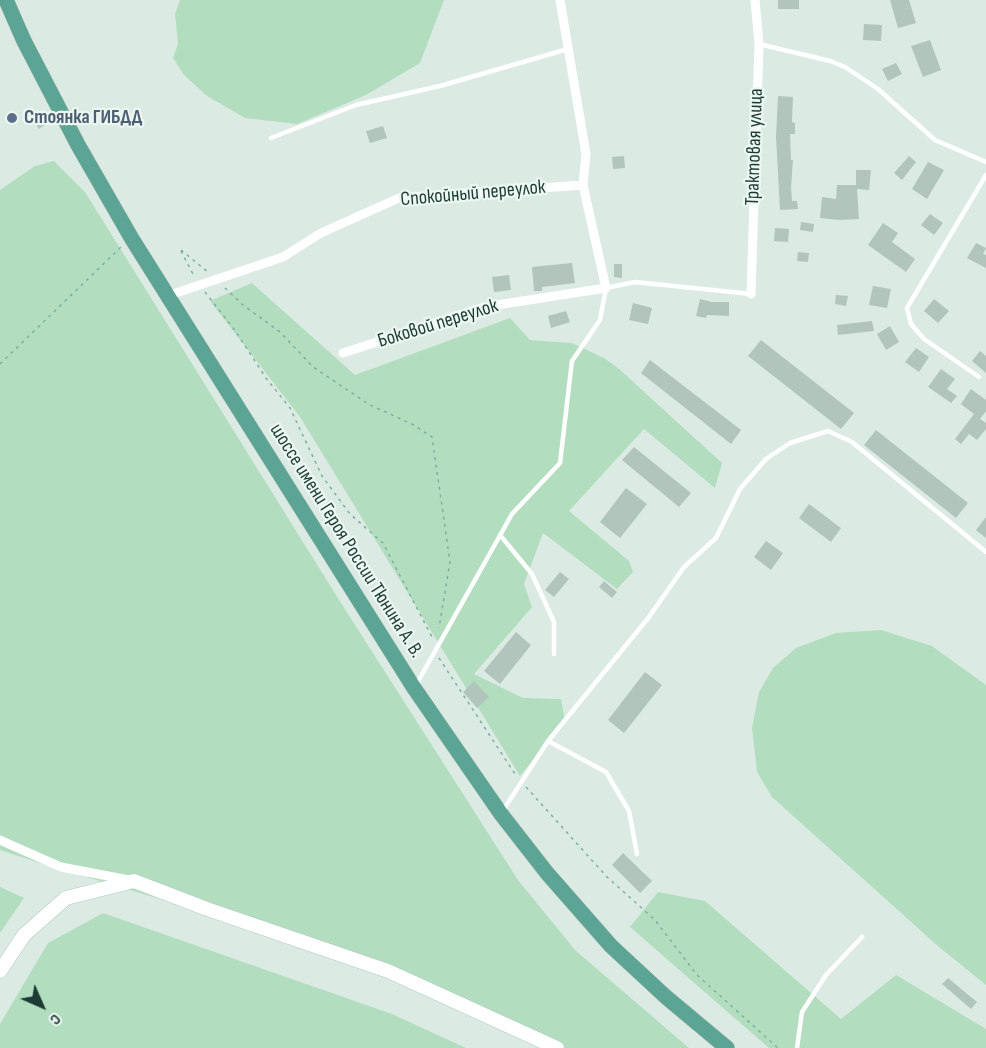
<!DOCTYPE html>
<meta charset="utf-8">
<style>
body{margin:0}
#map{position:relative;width:986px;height:1048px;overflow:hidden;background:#dceae4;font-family:"Sofia Sans Condensed",sans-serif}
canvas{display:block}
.north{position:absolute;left:12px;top:976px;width:60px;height:60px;-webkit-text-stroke:4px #ecf7f2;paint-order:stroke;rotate:135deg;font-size:16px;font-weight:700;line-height:24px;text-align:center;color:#1d3a33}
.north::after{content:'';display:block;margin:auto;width:21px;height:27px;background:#1d3a33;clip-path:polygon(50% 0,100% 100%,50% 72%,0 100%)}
</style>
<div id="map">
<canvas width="986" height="1048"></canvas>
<div class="north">С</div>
</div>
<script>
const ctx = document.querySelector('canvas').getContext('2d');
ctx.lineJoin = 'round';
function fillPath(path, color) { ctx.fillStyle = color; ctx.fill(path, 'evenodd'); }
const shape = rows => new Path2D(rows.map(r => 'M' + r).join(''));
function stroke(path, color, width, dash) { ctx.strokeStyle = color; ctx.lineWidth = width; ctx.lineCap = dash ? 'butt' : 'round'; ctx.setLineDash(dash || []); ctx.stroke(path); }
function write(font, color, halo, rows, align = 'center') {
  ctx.font = font + ' "Sofia Sans Condensed",sans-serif'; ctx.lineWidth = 4.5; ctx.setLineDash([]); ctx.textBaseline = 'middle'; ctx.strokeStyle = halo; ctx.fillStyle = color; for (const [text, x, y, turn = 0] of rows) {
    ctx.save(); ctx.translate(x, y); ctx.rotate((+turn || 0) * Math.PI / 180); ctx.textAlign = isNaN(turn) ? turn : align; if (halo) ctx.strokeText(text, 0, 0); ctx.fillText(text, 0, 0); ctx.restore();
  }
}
const green = shape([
 [180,0,444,0,420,63,366,95,297,124,245,118,207,96,184,75,173,58,178,44,175,14],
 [54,161,85,192,341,603,518,880,575,950,689,1048,565,1048,388,967,43,864,0,850,0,190,35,166],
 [252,283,355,375,510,318,530,340,572,343,604,358,618,368,722,463,715,488,644,429,569,511,629,561,633,572,617,589,543,533,524,584,532,607,474,674,523,698,561,699,565,721,520,776,300,417,210,301],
 [881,630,932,646,986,685,986,985,939,947,772,797,757,772,752,728,759,692,773,668,796,648,836,633],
 [0,887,24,898,0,933],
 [658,892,705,901,841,1019,896,975,986,1029,986,1048,769,1048,630,927],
 [103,913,392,1014,466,1048,0,1048,0,1024,48,943]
]);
const building = shape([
 [778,0,799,0,799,9,778,9],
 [890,0,909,0,916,23,898,28],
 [864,24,882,25,881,41,863,40],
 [930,40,941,70,923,77,911,46],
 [896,63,902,74,888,81,882,69],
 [778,96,793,97,792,122,795,123,795,134,790,134,791,160,793,160,791,187,792,201,797,201,798,209,780,210,776,137],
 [41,115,46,124,39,129,33,120],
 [383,126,387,138,370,143,366,131],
 [624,156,625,168,613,169,612,157],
 [909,156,916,162,902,180,894,173],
 [928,162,944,170,927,199,912,189],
 [856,170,871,170,869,190,857,189,859,219,839,220,820,218,822,197,836,199,837,185,856,185],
 [930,214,943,223,934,235,921,225],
 [801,222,814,224,813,232,800,230],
 [883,223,898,233,892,242,915,259,906,272,868,245],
 [775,228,789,229,788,242,774,241],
 [976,243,986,248,983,254,986,255,986,268,967,258],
 [798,252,809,253,808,262,797,261],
 [572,263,575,283,542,287,542,291,534,291,532,267],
 [614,264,622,264,622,278,614,277],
 [509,275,511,290,494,292,492,277],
 [873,286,891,289,887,308,869,305],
 [836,295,848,296,846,306,835,304],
 [700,299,712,302,729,302,729,316,707,315,706,318,696,316],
 [934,299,949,311,938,323,924,311],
 [633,303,652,308,648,324,629,320],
 [566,311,570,322,551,328,548,316],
 [872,321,874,331,838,335,837,325],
 [890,326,899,342,886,350,877,334],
 [761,340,854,413,841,429,748,356],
 [916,348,929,357,919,372,905,362],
 [980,351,986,356,986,373,972,361],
 [650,360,741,430,731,444,641,373],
 [941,369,955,379,947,389,957,396,951,403,928,387],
 [971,389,986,400,986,411,980,419,986,423,986,429,977,440,969,434,961,444,955,439,974,414,961,404],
 [876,430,968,503,956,518,864,445],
 [634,447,691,493,679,507,622,460],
 [626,488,647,504,620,538,600,522],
 [809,504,841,528,831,542,799,518],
 [986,517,986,538,976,530],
 [766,541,783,553,771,570,754,557],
 [560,572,569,579,554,597,545,590],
 [604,581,617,592,612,598,599,587],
 [516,632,531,645,500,684,484,671],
 [645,672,662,685,624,733,608,720],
 [474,681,489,697,477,708,463,692],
 [623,853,652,881,640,893,612,865],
 [948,978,977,1002,971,1009,942,984]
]);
const path = shape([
 [181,250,208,272],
 [181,251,194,276],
 [225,288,243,305,280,332,313,367,370,405,412,424,432,437,450,562,439,628],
 [205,292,234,329,266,378,290,408,322,476,350,514,383,543,433,639],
 [0,364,122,246],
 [439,658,517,777],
 [526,787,607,877,655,920,697,975,778,1048]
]);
const lane = shape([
 [759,44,830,61,845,67,878,89,935,140,986,162],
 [271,138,356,105,440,86,568,49],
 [979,377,924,339,911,324,907,308,986,175],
 [500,535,532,574,554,622,554,654],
 [416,685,512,514,560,463,572,361,600,320,606,288,635,282,751,294],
 [548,741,649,617,684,567,716,538,740,489,766,459,790,443,828,431,852,442,986,552],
 [502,812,548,741,606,772,629,811,637,854],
 [797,1048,802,1012,826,975,862,937]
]);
const street = shape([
 [751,294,759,44,755,0],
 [167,296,283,257,321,233,399,198,583,185],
 [343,353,484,307,606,288,583,185,586,154,560,0],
 [0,840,61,867,129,880]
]);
const secondary = shape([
 [0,971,24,935,66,898,134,881,207,909,388,971,557,1048]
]);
const primary = shape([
 [6,0,24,41,78,145,132,239,414,688,501,814,547,873,611,946,666,997,727,1048]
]);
const markers = [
 [12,118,6,"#5c6f8a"]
];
const serviceNames = [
 ["Стоянка ГИБДД",24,118]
];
const streetNames = [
 ["Трактовая улица",755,147,-88],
 ["Спокойный переулок",473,194,-5],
 ["Боковой переулок",438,324,-17],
 ["шоссе имени Героя России Тюнина А. В.",346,541,58]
];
fillPath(green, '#b2debf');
fillPath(building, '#b1c5bd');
stroke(secondary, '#aecbc1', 15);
stroke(primary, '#bbc4c2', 16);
stroke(path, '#79b1a0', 1.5, [3, 4.5]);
stroke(lane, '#fff', 4.5);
stroke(street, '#fff', 9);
stroke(secondary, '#fff', 14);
stroke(primary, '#5ca493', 15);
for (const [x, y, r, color] of markers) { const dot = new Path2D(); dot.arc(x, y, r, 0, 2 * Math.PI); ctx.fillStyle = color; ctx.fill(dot); stroke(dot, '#ecf7f2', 2); }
write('bold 20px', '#4e5e75', '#ecf7f2', serviceNames, 'left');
write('20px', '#1d3a33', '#ecf7f2', streetNames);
</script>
